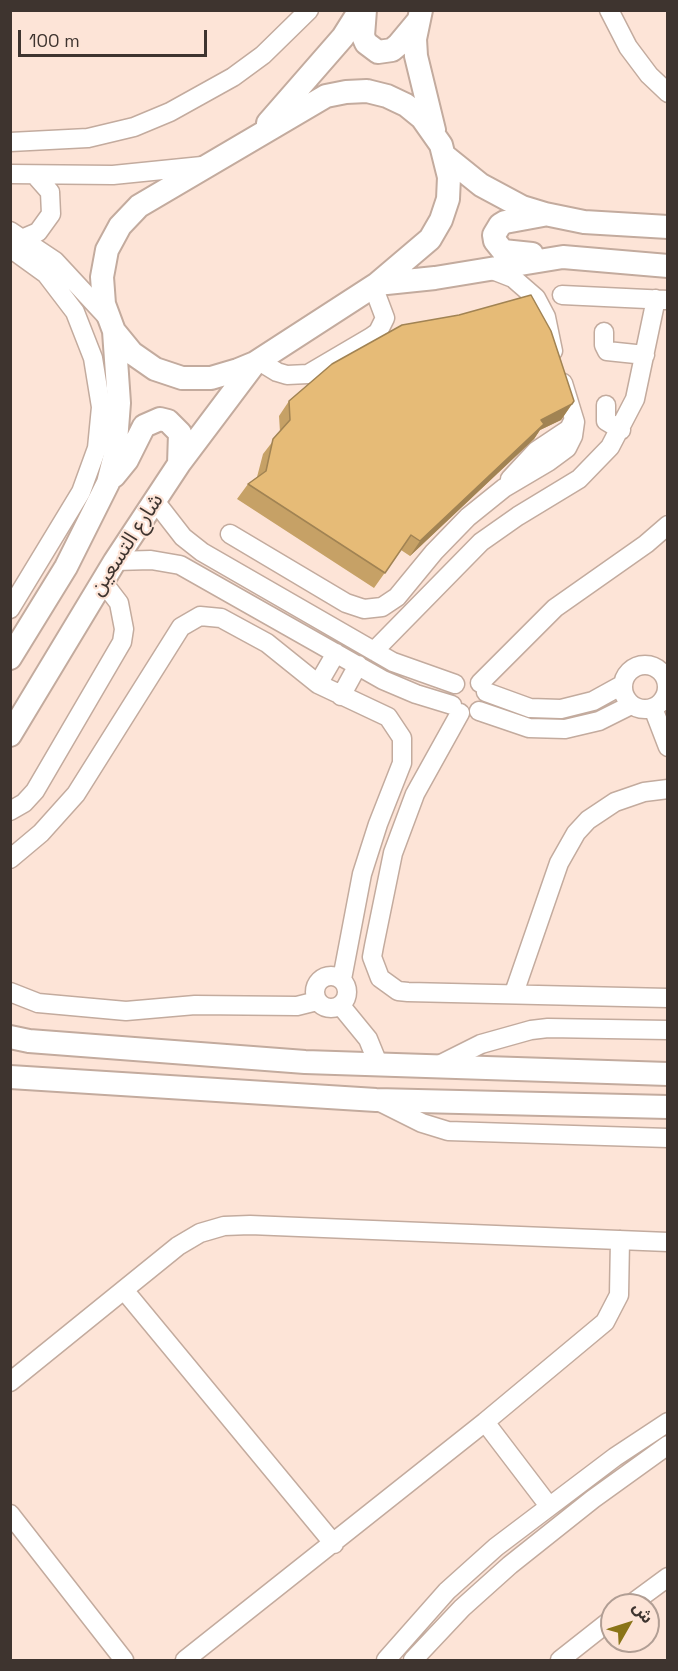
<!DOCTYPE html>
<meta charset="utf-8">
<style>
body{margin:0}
#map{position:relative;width:678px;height:1671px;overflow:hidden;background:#fde4d7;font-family:"Space Grotesk","Noto Sans Arabic",sans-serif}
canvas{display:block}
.frame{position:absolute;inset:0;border:12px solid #3e342f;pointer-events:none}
.north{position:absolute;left:600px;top:1593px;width:60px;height:60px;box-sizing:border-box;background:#fde4d7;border:2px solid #b19e94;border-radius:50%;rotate:51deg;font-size:16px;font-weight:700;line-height:24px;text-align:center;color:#3e342f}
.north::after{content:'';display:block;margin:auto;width:21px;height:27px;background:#8a7417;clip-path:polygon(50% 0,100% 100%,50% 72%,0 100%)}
.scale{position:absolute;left:18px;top:30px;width:189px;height:27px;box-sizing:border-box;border:3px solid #3e342f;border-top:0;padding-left:8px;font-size:18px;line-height:21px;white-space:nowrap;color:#3e342f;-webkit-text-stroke:4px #fde4d7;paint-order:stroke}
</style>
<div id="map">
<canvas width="678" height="1671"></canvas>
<div class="frame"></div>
<div class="north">ش</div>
<div class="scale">100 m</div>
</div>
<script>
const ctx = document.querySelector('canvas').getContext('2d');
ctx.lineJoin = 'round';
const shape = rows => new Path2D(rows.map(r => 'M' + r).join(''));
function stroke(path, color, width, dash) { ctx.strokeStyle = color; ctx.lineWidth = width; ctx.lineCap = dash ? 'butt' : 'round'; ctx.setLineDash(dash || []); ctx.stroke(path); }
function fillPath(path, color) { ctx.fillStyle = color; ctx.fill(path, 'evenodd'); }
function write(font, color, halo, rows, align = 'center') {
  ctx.font = font + ' "Space Grotesk","Noto Sans Arabic",sans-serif'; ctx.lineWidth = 4.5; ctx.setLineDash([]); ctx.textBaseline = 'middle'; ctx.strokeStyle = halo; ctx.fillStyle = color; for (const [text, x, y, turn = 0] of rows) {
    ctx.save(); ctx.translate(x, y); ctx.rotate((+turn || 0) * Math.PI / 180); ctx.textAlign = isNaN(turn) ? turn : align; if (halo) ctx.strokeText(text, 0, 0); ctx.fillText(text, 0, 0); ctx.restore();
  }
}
const minor = shape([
 [609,10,628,47,649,75,668,93],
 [10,142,88,138,134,127,170,112,233,77,263,55,309,10],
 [10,174,113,175,202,166],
 [10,231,55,261,107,317],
 [24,238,38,232,51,214,50,192,35,175],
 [10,248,46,274,75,312,93,358,101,407,97,448,81,492,10,609],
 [490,269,513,278,536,298,546,317,553,351],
 [562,295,668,300],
 [604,332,604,345,607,351,645,355],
 [259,361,277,372,287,375,308,374,371,337,378,332,385,318,373,286],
 [606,405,606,421,621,430],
 [510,479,536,451,569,429,574,419],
 [155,501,183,537,202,552,393,662,455,684],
 [230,534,346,603,364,609,382,607,397,597,434,552,468,517,504,488,548,462,567,448,573,436,575,422,563,383],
 [115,561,151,560,180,565,383,680,416,694,452,705],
 [374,651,481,542,518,516,579,479,610,447,635,399,656,299],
 '623 687a22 22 0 1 1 44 0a22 22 0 1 1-44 0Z',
 [480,683,555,608,646,544,668,525],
 [318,684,336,653],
 [486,692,530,708,561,709,593,701,622,685],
 [341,696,358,665],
 [653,708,668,747],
 [479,711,529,728,565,729,599,721,631,705],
 [460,713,415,794,393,853,374,946,372,957,380,978,398,991,408,992,668,998],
 [10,811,24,803,35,791,122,642,124,629,119,603,103,582],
 [10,859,41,833,76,794,181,627,200,616,221,618,267,643,318,684,388,717,402,738,402,763,378,824,362,874,342,979],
 '315 992a16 16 0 1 1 32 0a16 16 0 1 1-32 0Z',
 [10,992,38,1003,126,1011,195,1005,297,1006,317,1001],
 [514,993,559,863,576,833,588,820,615,802,644,792,668,789],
 [341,1006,368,1039,379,1066],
 [435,1067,481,1044,531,1030,548,1028,668,1030],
 [378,1101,422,1123,448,1131,668,1138],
 [124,1290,334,1544],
 [10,1382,178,1246,200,1233,224,1226,250,1225,668,1242],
 [485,1422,549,1506],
 [10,1514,124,1660],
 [630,1605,668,1577],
 [185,1660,485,1422,605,1322,619,1295,620,1240],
 [386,1660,447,1591,496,1547,615,1457,668,1422],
 [413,1660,462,1608,510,1565,593,1499,668,1445],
 [560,1660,612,1619]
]);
const major = shape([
 [365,10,363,36,366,43,378,52,392,50,398,45,418,21],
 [421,10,415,39,416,56,434,130],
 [367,91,387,96,406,105,422,118,441,145,449,177,448,199,441,220,430,239,377,284,255,363,238,370,211,378,182,378,155,369,132,353,114,331,104,304,102,277,107,250,120,226,139,206,326,96,346,92,367,91],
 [268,123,343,37,360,10],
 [445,156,481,185,522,207,545,214,584,222,668,227],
 [532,254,503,251,495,241,494,235,500,225,505,222,543,215],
 [377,284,435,278,563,257,668,266],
 [114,476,127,460,144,426,160,419,168,421,180,433,179,464],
 [10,658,66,567,108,483,115,455,119,403,114,331],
 [10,735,115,561,179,464,255,363],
 [10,1037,29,1041,305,1062,668,1074],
 [10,1077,376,1100,668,1107]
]);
const wall = shape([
 [289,401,572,404,561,420,540,430,534,439,410,556,401,550,374,588,237,499,248,484,257,477,263,454,280,432,279,416]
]);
const shadedWall = shape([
 [572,404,561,420,540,430,534,439,410,556,420,541,541,420]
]);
const building = shape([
 [531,295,551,331,574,401,572,404,541,420,544,424,420,541,411,535,385,573,248,484,266,471,273,439,290,420,289,401,332,364,402,325,459,315,531,295]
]);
const streetNames = [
 ["شارع التسعين",127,545,-57]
];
stroke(minor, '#c3ab9e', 21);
stroke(major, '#c3ab9e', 26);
stroke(minor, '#fff', 18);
stroke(major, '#fff', 22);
fillPath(wall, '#c6a166');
fillPath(shadedWall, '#a18353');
fillPath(building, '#e6bb77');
stroke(building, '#a18353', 1.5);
write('21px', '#3e342f', '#fde4d7', streetNames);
</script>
